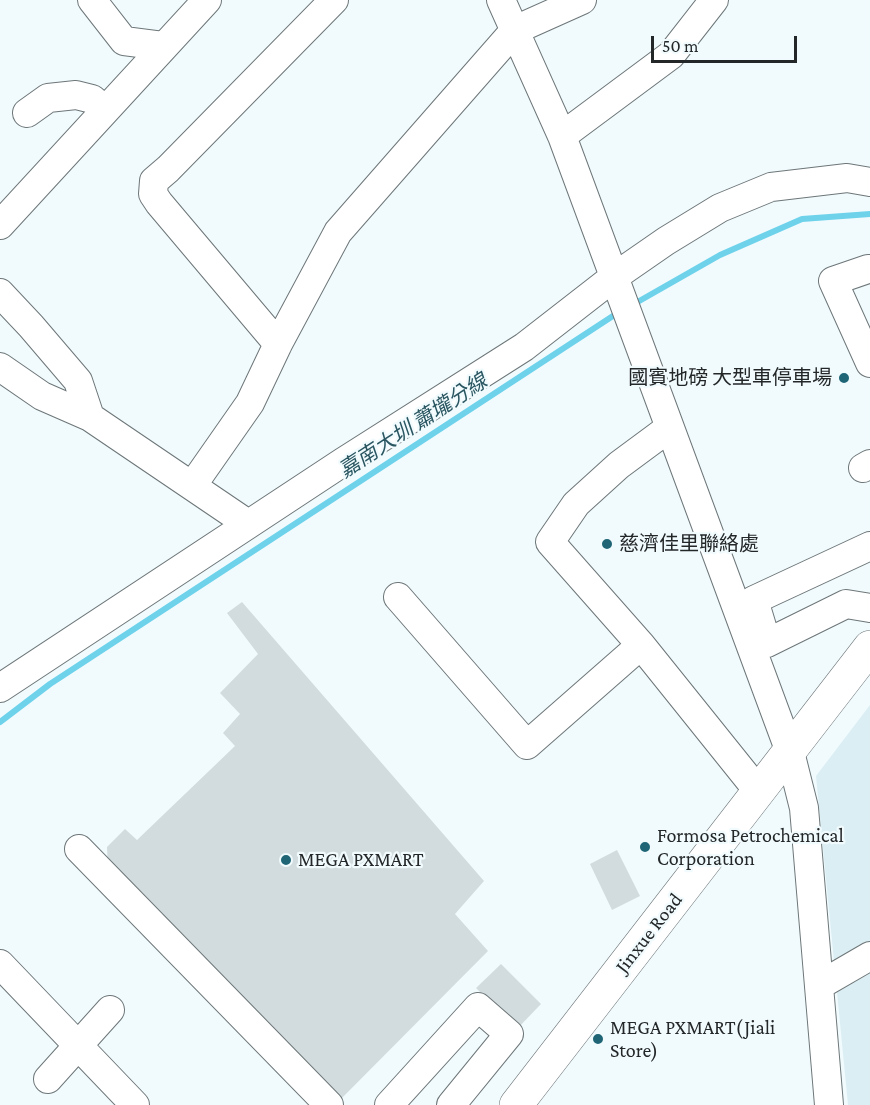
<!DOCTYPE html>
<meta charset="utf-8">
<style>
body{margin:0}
#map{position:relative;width:870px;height:1105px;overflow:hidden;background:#f1fbfe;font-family:"Crimson Pro",serif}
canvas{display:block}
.scale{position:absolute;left:651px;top:36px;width:146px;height:27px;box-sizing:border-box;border:3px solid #242728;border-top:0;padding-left:8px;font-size:18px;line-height:21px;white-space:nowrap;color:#242728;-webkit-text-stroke:4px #f1fbfe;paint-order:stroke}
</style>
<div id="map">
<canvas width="870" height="1105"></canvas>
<div class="scale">50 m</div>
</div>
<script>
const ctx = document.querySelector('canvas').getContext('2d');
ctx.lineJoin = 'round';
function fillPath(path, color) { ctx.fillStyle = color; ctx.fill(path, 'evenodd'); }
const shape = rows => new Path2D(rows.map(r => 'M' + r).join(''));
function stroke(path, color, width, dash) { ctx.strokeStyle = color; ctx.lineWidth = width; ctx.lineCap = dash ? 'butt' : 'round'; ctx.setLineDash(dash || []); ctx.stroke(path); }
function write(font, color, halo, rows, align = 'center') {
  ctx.font = font + ' "Crimson Pro","Noto Sans TC",serif'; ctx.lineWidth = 4.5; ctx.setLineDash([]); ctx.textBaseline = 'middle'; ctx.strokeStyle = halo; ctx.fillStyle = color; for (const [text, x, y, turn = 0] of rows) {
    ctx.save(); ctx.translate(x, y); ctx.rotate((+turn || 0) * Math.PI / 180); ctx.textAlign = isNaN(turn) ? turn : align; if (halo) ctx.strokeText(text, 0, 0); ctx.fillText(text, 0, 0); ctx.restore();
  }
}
const built = shape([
 [870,705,870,1105,848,1105,816,776]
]);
const stream = shape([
 [634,304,720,255,802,219,870,214],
 [0,722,50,684,619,312]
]);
const building = shape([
 [242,602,484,881,455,914,488,951,337,1103,108,872,107,847,125,829,137,840,235,746,223,733,240,714,220,693,258,654,227,613],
 [617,850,640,896,612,910,590,864],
 [501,964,541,1004,517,1029,476,988]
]);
const minor = shape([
 [92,0,124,41,163,46],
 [501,0,562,136,790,752,804,808,829,1105],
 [27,113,48,98,76,95,92,99,105,110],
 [562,136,671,55,714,0],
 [0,225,207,0],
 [868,269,833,281,870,363],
 [0,293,31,326,78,381,90,417],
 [278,344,159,203,153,194,154,181,168,169,334,0],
 [0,367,42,396,90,417,248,524],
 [669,428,619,465,576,504,550,542,641,645,759,792],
 [863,468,870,464],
 [192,486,250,403,278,344,338,232,515,30,582,0],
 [870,546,754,600,767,643,846,604,870,608],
 [398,597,527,745,641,645],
 [0,688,343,462,524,347,614,277,666,241,720,208,771,187,847,178,870,182],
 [79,849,329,1105],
 [0,964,135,1105],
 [820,985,870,956],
 [48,1079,110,1010],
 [389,1105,478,1007,509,1034,451,1105]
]);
const major = shape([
 [516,1105,870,647]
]);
const markers = [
 [844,378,6,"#1f6575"],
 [607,544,6,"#1f6575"],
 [645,847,6,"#1f6575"],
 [286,860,6,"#1f6575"],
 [598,1039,6,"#1f6575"]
];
const poiNames = [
 ["國賓地磅 大型車停車場",832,378,"right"],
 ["慈濟佳里聯絡處",619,544],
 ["Formosa Petrochemical",657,836],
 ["Corporation",657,859],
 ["MEGA PXMART",298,860],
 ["MEGA PXMART(Jiali",610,1028],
 ["Store)",610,1051]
];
const streetNames = [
 ["Jinxue Road",649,933,-52]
];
const waterNames = [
 ["嘉南大圳 蕭壠分線",413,426,-33]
];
fillPath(built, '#dbeef3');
stroke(stream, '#6ed2eb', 6);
fillPath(building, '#d2dcde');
stroke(minor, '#6d7678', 30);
stroke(major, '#6d7678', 34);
stroke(minor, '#fff', 28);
stroke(major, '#fff', 33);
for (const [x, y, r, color] of markers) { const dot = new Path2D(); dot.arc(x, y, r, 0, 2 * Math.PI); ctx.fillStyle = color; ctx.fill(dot); stroke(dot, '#f1fbfe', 2); }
write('20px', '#242728', '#f1fbfe', poiNames, 'left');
write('20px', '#242728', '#f1fbfe', streetNames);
write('italic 21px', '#2a5661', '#f1fbfe', waterNames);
</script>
